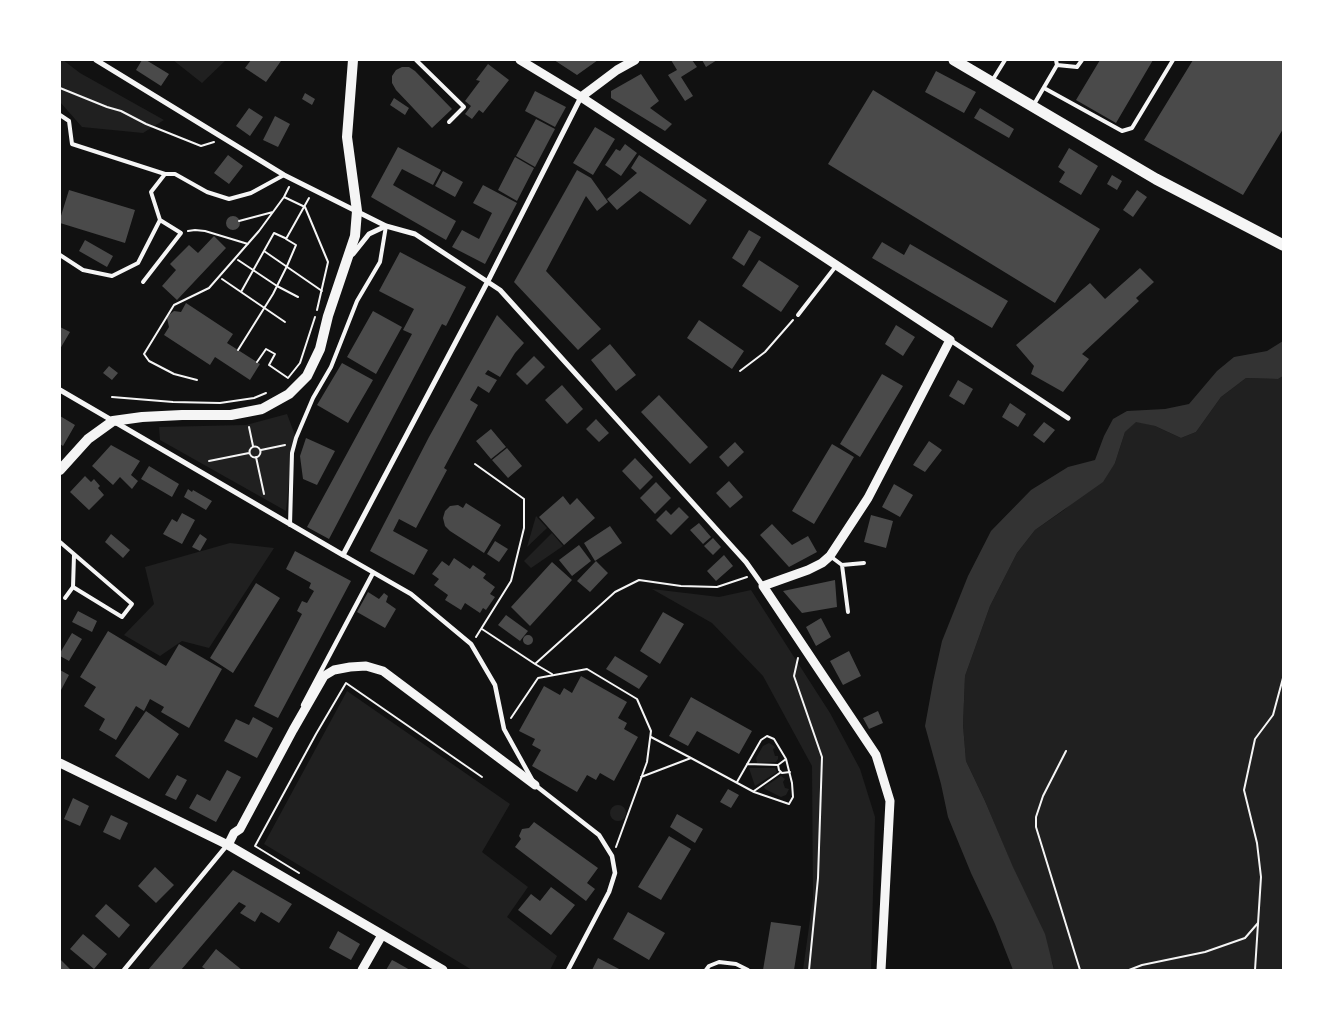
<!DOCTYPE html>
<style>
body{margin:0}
#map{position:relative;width:1343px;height:1030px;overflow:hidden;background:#111;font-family:"IBM Plex Sans",sans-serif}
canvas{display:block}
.frame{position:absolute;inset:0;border:61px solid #fff;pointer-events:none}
</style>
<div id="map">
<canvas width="1343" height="1030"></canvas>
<div class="frame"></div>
</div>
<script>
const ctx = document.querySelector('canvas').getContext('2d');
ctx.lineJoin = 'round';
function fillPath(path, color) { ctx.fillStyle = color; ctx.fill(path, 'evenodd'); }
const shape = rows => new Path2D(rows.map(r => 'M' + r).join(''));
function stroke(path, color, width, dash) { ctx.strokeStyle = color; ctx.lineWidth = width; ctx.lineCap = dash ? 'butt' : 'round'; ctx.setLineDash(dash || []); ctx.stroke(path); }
const green = shape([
 [60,60,63,60,80,73,164,120,143,133,82,127,60,102],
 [173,60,226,60,202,83],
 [1283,376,1283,970,1054,970,1053,964,985,801,966,761,963,725,965,676,990,606,1017,553,1035,530,1064,510,1115,463,1125,432,1136,421,1155,426,1181,438,1196,432,1221,397,1246,378,1278,379],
 [287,414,296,438,292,453,286,511,160,440,159,427,246,425],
 [536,516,547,528,527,547],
 [552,533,563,546,531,568,524,561],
 [230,543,274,548,209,648,182,641,160,656,124,635,154,604,145,567],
 [652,589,719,597,751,590,830,713,860,769,875,817,871,970,803,970,813,898,812,766,763,676,712,623],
 [347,691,510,804,482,852,528,887,507,917,557,956,550,970,472,970,264,844],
 [769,743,774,746,775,748,773,749,775,756,778,756,778,759,776,762,757,763,756,758,763,746],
 [749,768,775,768,777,772,755,786],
 [781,776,785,779,783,782,785,788,789,789,786,795,781,797,765,789,764,787],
 '610 813a8 8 0 1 1 16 0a8 8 0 1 1-16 0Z'
]);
const water = shape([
 [1283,341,1283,376,1278,379,1246,378,1221,397,1196,432,1181,438,1155,426,1136,422,1125,432,1115,463,1103,482,1035,530,1017,553,990,606,965,676,963,725,966,761,985,801,1013,867,1045,934,1054,970,1013,970,995,924,971,873,948,817,941,784,925,726,933,682,942,641,968,576,991,531,1031,490,1068,467,1095,460,1104,436,1113,419,1127,411,1165,409,1189,404,1217,371,1234,357,1267,351]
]);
const building = shape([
 [142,60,146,60,169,74,161,86,136,70],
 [251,60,279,60,281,61,266,82,245,68],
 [554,60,598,60,577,75],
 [671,60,692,60,697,67,681,77,693,96,685,101,668,75,677,70],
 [702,60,717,60,706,67],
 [1100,60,1153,60,1116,123,1076,100],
 [1193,60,1283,60,1283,129,1243,195,1144,140],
 [488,64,509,80,483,113,479,110,472,119,465,114,471,106,465,101,480,81,476,80],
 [402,67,409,67,415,71,452,109,432,128,396,90,392,83,392,76,396,70],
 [936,71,976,92,964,113,925,92],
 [641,74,659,101,650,108,672,124,665,131,611,98,611,91],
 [873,90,1100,229,1055,303,828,164],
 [535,91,566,107,555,127,525,111],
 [305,93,315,99,312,105,302,99],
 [394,98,409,108,405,115,390,105],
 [249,108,263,117,250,136,236,126],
 [980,108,1014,129,1009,138,974,118],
 [275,116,290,124,278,147,263,140],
 [536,119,555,129,535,167,516,156],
 [595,127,615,139,593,175,573,163],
 [625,144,637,153,621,176,605,165,616,149,620,151],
 [398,147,441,170,433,185,402,169,393,185,456,221,446,240,371,197],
 [1069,148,1098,166,1081,195,1059,182,1065,172,1058,167],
 [228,155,243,166,229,184,214,173],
 [639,155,707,200,690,225,640,191,617,210,607,199,637,173,631,168],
 [515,157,534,168,517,201,498,190],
 [577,170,591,178,608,202,597,211,586,196,546,271,601,329,578,350,514,282],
 [443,171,463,182,455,197,435,186],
 [1112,175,1122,181,1117,190,1107,184],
 [483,185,517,203,485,264,452,247,462,230,479,239,492,213,473,203],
 [69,190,135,210,125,243,60,223,60,219],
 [1137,190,1147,197,1133,217,1123,210],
 '226 223a7 7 0 1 1 14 0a7 7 0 1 1-14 0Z',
 [749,230,761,237,744,266,732,258],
 [214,236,226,248,177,300,162,286,176,270,170,264,189,245,198,253],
 [85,240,113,256,107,267,79,251],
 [882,242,904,255,910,244,1008,301,992,328,872,258],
 [400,252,466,287,446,326,442,324,329,539,307,527,412,334,403,330,414,309,379,291],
 [759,260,799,286,781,312,742,286],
 [1140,268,1154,282,1136,298,1139,301,1082,354,1089,359,1063,392,1031,374,1034,366,1016,345,1090,283,1105,299],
 [186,303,233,334,227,343,260,364,250,380,215,357,210,365,164,335,169,327,167,318,170,314,174,311,181,312],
 [373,311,402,327,376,374,347,357],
 [497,315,524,343,515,353,500,377,488,370,485,374,497,380,489,393,478,386,470,400,478,405,444,468,447,470,416,528,399,519,393,531,428,550,414,575,370,551,429,437],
 [699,320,744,351,732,369,687,338],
 [896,325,915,337,903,356,885,344],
 [60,327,70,332,60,349],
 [610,344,636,375,616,391,591,360],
 [534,356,545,367,527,385,516,374],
 [342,363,373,380,348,423,317,405],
 [109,366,118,373,112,380,103,373],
 [882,374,903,386,860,457,840,444],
 [958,380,973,389,964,405,949,396],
 [562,385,583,409,567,424,545,400],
 [659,395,708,447,690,464,641,412],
 [1010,403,1026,414,1018,427,1002,417],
 [60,416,75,425,63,446,60,444],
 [596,419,609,433,599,442,586,429],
 [1044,422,1055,430,1044,443,1033,435],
 [491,429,506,447,491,459,476,441],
 [306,438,335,451,317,485,303,479,300,456],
 [929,441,942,450,925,472,913,465],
 [735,442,744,452,728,467,719,457],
 [832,444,854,457,814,524,792,511],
 [111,445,140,461,131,475,138,481,132,489,120,477,113,485,92,466],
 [507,448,522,466,508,478,492,460],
 [635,458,653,477,640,490,622,471],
 [149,466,179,484,172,497,141,479],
 [85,476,91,482,94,479,100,486,98,488,104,495,89,510,70,492],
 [729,481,743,497,730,508,716,493],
 [656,482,671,498,655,514,640,498],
 [894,484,913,495,900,517,882,507],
 [188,489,192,492,193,490,212,501,206,510,184,497],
 [563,496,570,505,577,498,595,518,564,545,539,517],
 [466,503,501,525,484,553,450,531,445,526,443,518,445,511,450,506,458,505,463,508],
 [679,507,689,517,671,535,656,520,666,510,671,515],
 [182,513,195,520,182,544,163,534,172,519,177,522],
 [871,515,893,521,886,548,864,542],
 [699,523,711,537,703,544,690,530],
 [772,524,792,545,808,536,817,552,789,567,760,535],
 [610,526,622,543,595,561,584,543],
 [111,534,130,550,123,558,105,542],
 [200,534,207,539,200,551,192,547],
 [713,538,721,547,713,555,704,546],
 [495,541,508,549,499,562,487,554],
 [579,545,591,561,572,576,559,560],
 [295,551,351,581,278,718,254,706,302,614,297,611,302,601,307,603,314,591,309,588,311,583,286,569],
 [724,555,733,566,716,581,707,571],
 [454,558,470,569,473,565,486,574,483,578,495,587,490,594,495,597,486,610,483,608,480,613,465,603,461,610,445,600,448,595,434,585,439,579,432,574,442,561,449,566],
 [596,561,608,573,590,592,577,581],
 [552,562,572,580,530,626,511,607],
 [835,580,837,607,802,613,783,591],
 [256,583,280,598,233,673,210,658],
 [368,592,379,599,384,593,388,596,386,602,396,609,385,628,357,612],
 [78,611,97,621,92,632,72,622],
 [663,612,684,624,660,664,640,651],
 [506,615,528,631,520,641,498,625],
 [821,618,831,637,816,646,806,627],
 [108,631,166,666,179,644,222,669,189,728,161,712,164,707,150,699,144,711,136,706,116,740,99,730,105,719,84,706,96,687,80,677],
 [72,633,82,639,69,661,60,656,60,653],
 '523 640a5 5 0 1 1 10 0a5 5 0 1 1-10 0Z',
 [849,651,861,676,843,685,830,661],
 [615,656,648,676,639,689,606,669],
 [60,670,69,675,60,692],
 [581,676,627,702,618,718,627,723,624,729,638,737,614,781,600,773,596,780,587,775,577,792,532,766,541,750,532,745,535,739,519,731,544,686,560,695,564,688,572,693],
 [691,697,752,731,739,754,697,731,688,746,669,736],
 [146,711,179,734,149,779,115,756],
 [878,711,883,723,869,729,863,718],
 [253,717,273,728,257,758,224,741,236,719,249,725],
 [227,770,241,777,216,822,189,808,197,794,210,801],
 [177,775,187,780,176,800,165,795],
 [728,789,739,795,731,808,720,802],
 [73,798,89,806,80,826,64,819],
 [677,814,703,829,695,843,670,827],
 [111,815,128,823,120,840,103,832],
 [534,822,598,868,587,883,595,889,586,901,515,847,521,839,519,836,522,829,529,828],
 [669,836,691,849,661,900,638,887],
 [155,867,174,885,156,903,138,886],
 [233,870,292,904,279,923,261,912,255,922,240,913,246,906,239,902,181,970,148,970],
 [551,887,575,905,551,935,518,910,531,894,540,901],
 [106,904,130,925,119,938,95,916],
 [628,912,665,933,649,960,613,939],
 [771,922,801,926,794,970,763,970],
 [338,931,360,944,351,960,329,948],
 [83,934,107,954,94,969,70,949],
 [216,949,242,970,207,970,202,967],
 [598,958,621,970,592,970],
 [60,959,71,970,60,970],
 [392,960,396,962,410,970,386,970]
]);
const path = shape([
 [60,88,107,107,121,111,146,124,201,146,214,142],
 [289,187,284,197,305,207,328,262,317,310],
 [239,221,273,212],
 [188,231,195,230,205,231,248,244],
 [264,251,322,291],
 [238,260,277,286,298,297],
 [222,279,285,322],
 [241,292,274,233,285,238],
 [238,350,273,294,287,266,296,245,286,239,309,198],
 [257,362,266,349,275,354,269,365,288,378],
 [740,371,765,352,793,320],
 [288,378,300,363,315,317],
 [197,380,174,374,149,361,144,354,174,305,209,288,259,231,284,197],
 [112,397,173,402,220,403,254,398,266,393],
 [249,427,253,446],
 '249.5 452a5.5 5.5 0 1 1 11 0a5.5 5.5 0 1 1-11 0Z',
 [261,450,285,445],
 [256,457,264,494],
 [209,461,249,453],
 [475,464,524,499,524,528,511,581,476,637],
 [482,629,535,664,615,592,639,580,681,586,717,587,747,577],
 [798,658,794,676,822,757,818,878,809,970],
 [535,664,552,674],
 [511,718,538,678,587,669,637,699,651,731,647,762,616,847],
 [1066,751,1043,796,1036,817,1036,827,1080,970],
 [691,758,754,792,789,804,793,797,792,783,786,759,774,739,767,736,761,740,737,782],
 [786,759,778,765,779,770,782,773,790,772],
 [747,764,778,765],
 [641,777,691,758,651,737],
 [754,791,781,772],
 [299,873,255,846,316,734,346,683,482,777],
 [1129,970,1142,965,1205,952,1245,938,1258,923],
 [1255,970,1261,877,1257,843,1244,790,1255,739,1273,715,1283,678]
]);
const service = shape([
 [416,60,464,107,449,122],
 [1057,65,1077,67,1082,60],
 [992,81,1005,60],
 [1044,88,1122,131,1132,128,1173,60],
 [1033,106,1057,65,1056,60],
 [60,115,69,121,72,144,165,174,175,174,207,192,229,199,251,193,284,175],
 [60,255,83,270,112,276,138,263,160,220,151,192,165,174],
 [143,282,181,233,160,220],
 [798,315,836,266],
 [290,525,292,453,296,438,313,398,331,367,357,301,380,262,386,226],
 [60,542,132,604,122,617,73,587,65,598],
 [830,556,842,565],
 [73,587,74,555],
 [848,612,842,565,864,563],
 [706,970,709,966,719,962,736,964,748,970]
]);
const pedestrian = shape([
 [343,555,411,594,471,644,495,685,504,729,535,785,599,835,612,856,615,873,609,892,568,970],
 [303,705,373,573],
 [124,970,228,844]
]);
const minor = shape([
 [96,60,284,175,386,226,415,234,500,290,746,562,763,586],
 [353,254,369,234,386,226],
 [950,340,1068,418],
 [60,390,343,555,488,281,581,97]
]);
const tertiary = shape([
 [520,60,581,97,950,340,868,498,830,556,822,563,808,570,763,586,876,755,890,801,881,970],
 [581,97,617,70,635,60],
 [60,763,228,845,443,970],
 [228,845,234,833,240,829,293,730,324,676,334,670,350,667,366,666,383,671,535,785],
 [362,970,382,935]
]);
const secondary = shape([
 [60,470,88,439,113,421,142,417,182,415,231,415,262,409,289,394,307,376,320,349,328,316,355,236,357,211,347,137,353,60]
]);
const primary = shape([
 [954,60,1156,179,1283,245]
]);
fillPath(green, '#202020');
fillPath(water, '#333');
fillPath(building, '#4a4a4a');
stroke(path, '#f5f5f5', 2);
stroke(service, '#f5f5f5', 4);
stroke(pedestrian, '#f5f5f5', 4.5);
stroke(minor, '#f5f5f5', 5);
stroke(tertiary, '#f5f5f5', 9);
stroke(secondary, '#f5f5f5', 10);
stroke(primary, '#f5f5f5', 11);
</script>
